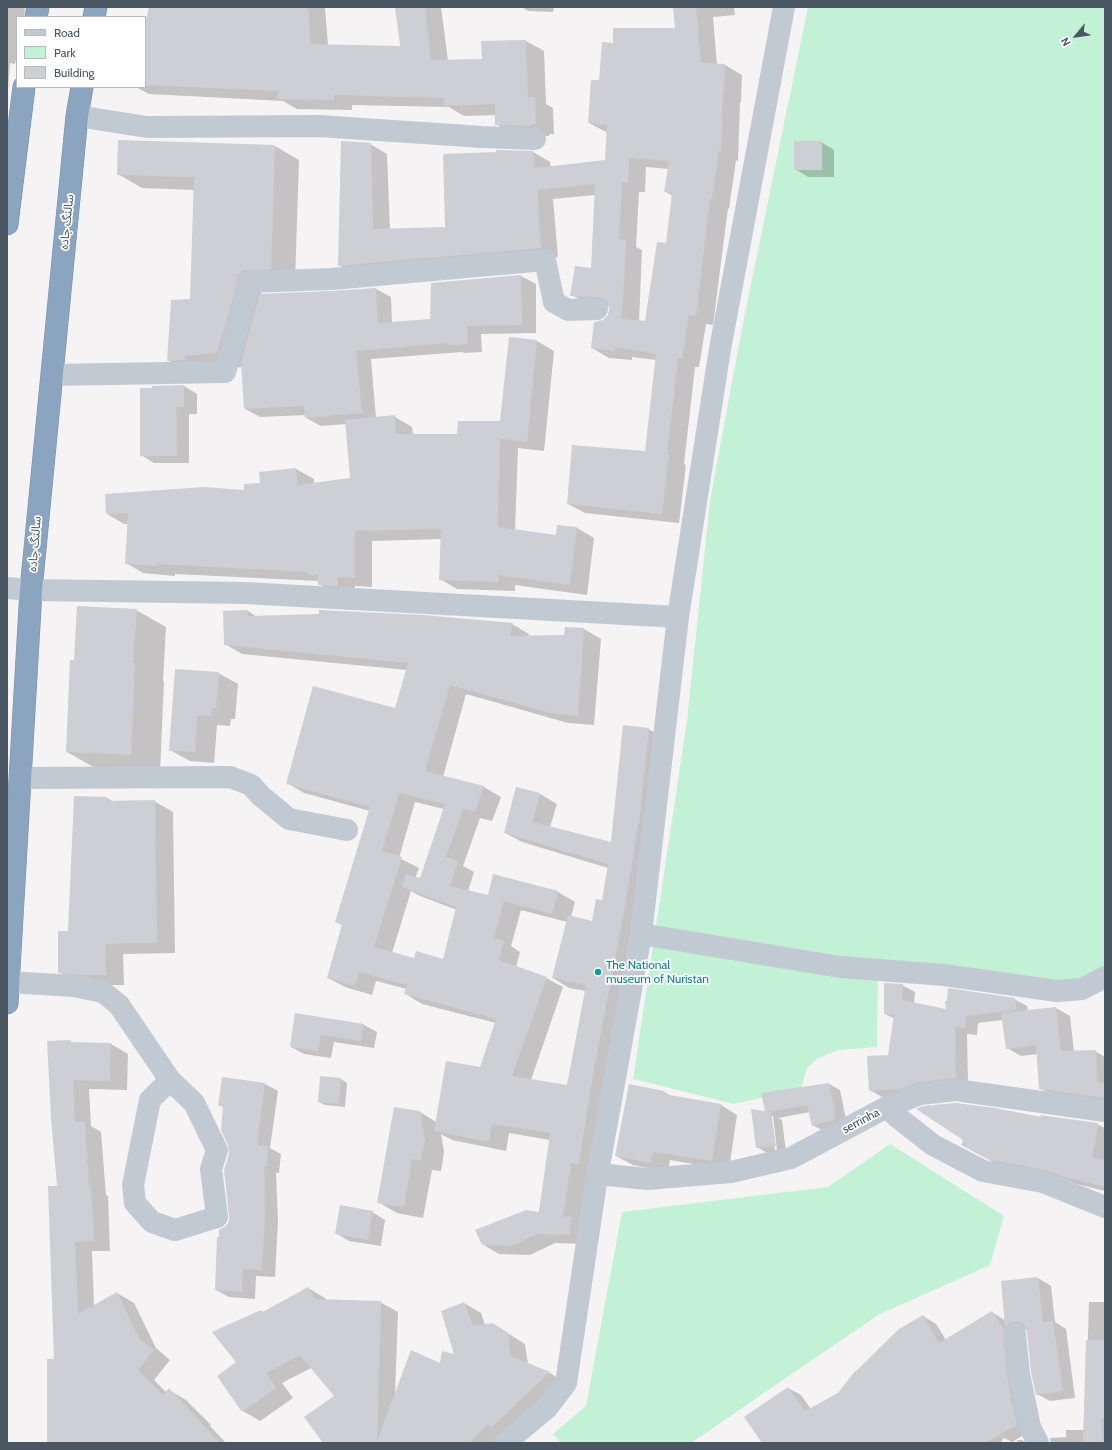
<!DOCTYPE html>
<meta charset="utf-8">
<style>
body{margin:0}
#map{position:relative;width:1112px;height:1450px;overflow:hidden;background:#f5f3f3;font-family:Cabin,sans-serif}
canvas{display:block}
.frame{position:absolute;inset:0;border:8px solid #4a5661;pointer-events:none}
.legend{position:absolute;left:16px;top:16px;width:130px;height:72px;box-sizing:border-box;background:#fff;border:1px solid #b7bbc0;margin:0;padding:5px 7px;list-style:none;font-size:12px;color:#4a5661}
.legend li{display:flex;align-items:center;gap:8px;height:20px}
.legend b{width:20px;border:1px solid #b7bbc0}
.north{position:absolute;left:1056px;top:16px;width:40px;height:40px;-webkit-text-stroke:3px #fff;paint-order:stroke;rotate:241deg;font-size:11px;font-weight:700;line-height:16px;text-align:center;color:#4a5661}
.north::after{content:'';display:block;margin:auto;width:14px;height:18px;background:#4a5661;clip-path:polygon(50% 0,100% 100%,50% 72%,0 100%)}
</style>
<div id="map">
<canvas width="1112" height="1450"></canvas>
<div class="frame"></div>
<ul class="legend">
<li><b style="height:5px;background:#c1cad2"></b>Road</li>
<li><b style="height:11px;background:#c3f1d5"></b>Park</li>
<li><b style="height:11px;background:#cdcfd5"></b>Building</li>
</ul>
<div class="north">N</div>
</div>
<script>
const ctx = document.querySelector('canvas').getContext('2d');
ctx.lineJoin = 'round';
function fillPath(path, color) { ctx.fillStyle = color; ctx.fill(path, 'evenodd'); }
const shape = rows => new Path2D(rows.map(r => 'M' + r).join(''));
function stroke(path, color, width, dash) { ctx.strokeStyle = color; ctx.lineWidth = width; ctx.lineCap = dash ? 'butt' : 'round'; ctx.setLineDash(dash || []); ctx.stroke(path); }
function write(font, color, halo, rows, align = 'center') {
  ctx.font = font + ' Cabin,"Noto Sans Arabic",sans-serif'; ctx.lineWidth = 3.5; ctx.setLineDash([]); ctx.textBaseline = 'middle'; ctx.strokeStyle = halo; ctx.fillStyle = color; for (const [text, x, y, turn = 0] of rows) {
    ctx.save(); ctx.translate(x, y); ctx.rotate((+turn || 0) * Math.PI / 180); ctx.textAlign = isNaN(turn) ? turn : align; if (halo) ctx.strokeText(text, 0, 0); ctx.fillText(text, 0, 0); ctx.restore();
  }
}
const green = shape([
 [808,7,1105,7,1105,970,1063,985,917,962,878,961,877,1047,838,1050,817,1059,807,1068,801,1089,734,1104,633,1079,687,721,710,501,742,328],
 [890,1144,1004,1216,990,1265,878,1315,691,1443,561,1443,553,1434,586,1406,622,1212,828,1187]
]);
const shadow = shape([
 [7,7,25,7,24,17,17,17,17,55,15,64,10,63,7,103],
 [150,7,325,7,328,45,401,47,396,7,441,7,448,61,483,60,526,41,544,51,546,104,553,108,554,134,549,134,549,136,515,135,496,124,496,115,464,116,449,107,352,105,352,110,297,109,283,101,149,94,136,87,145,87,145,28],
 [522,7,554,7,553,12,528,11],
 [674,7,734,7,735,15,713,17,717,65,725,65,742,75,741,102,740,102,738,161,736,160,729,209,728,208,713,325,706,324,699,367,695,367,684,464,686,465,679,523,585,513,568,504,646,452,656,360,632,357,632,360,609,358,592,348,604,321,609,316,610,306,589,305,572,295,592,269,595,195,553,199,558,257,356,275,339,265,370,144,387,154,390,230,446,228,533,152,550,162,551,167,606,161,608,133,589,123,600,81,614,44,676,29],
 [646,167,669,169,666,192,673,196,666,244,646,322,639,322,642,250,636,247,639,192,645,192],
 [821,142,834,150,834,177,808,177,795,169],
 [275,146,299,160,295,282,262,289,261,295,376,289,391,297,392,323,430,320,521,276,536,284,536,333,481,334,482,352,464,353,462,352,371,359,376,418,395,417,412,427,413,435,458,435,501,422,537,341,554,351,544,451,518,448,515,530,557,536,558,526,577,528,594,538,587,595,515,585,515,591,457,589,440,579,442,539,372,541,372,587,355,586,355,595,337,594,319,584,319,581,175,574,175,576,143,573,126,563,128,524,124,524,107,514,245,491,261,484,260,473,296,469,314,479,314,484,351,479,346,424,321,426,306,418,306,415,260,417,245,409,242,367,209,370,192,374,168,360,191,300,194,190,142,188,118,174],
 [184,386,197,394,197,414,189,414,189,463,154,463,141,455,153,387],
 [136,610,166,627,163,681,164,681,160,772,97,769,67,752,75,661],
 [248,611,257,617,512,624,529,634,528,637,565,636,566,628,584,629,601,639,594,725,568,723,466,694,443,777,484,787,501,797,492,821,480,818,463,866,474,872,468,891,489,896,494,876,558,892,575,902,571,917,593,922,603,901,608,868,522,842,505,833,517,788,540,794,557,804,550,827,612,843,648,729,665,738,586,1244,555,1243,530,1255,499,1254,482,1244,539,1213,550,1140,509,1133,506,1151,452,1140,441,1134,444,1152,441,1171,432,1170,423,1218,397,1213,378,1202,420,1112,436,1122,481,1068,496,1023,422,1004,406,994,407,989,376,981,372,995,345,987,328,978,342,925,336,922,370,811,304,793,287,783,396,710,407,670,242,654,225,644],
 [415,802,444,809,421,879,415,878,419,868,399,858],
 [411,891,420,896,457,910,444,960,415,959,392,953],
 [521,910,567,922,553,978,569,988,586,991,567,1086,531,1080,563,987,546,978,516,967,520,952,511,946],
 [218,673,238,684,235,719,231,719,230,726,217,725,214,763,190,761,170,750],
 [107,798,114,802,154,801,173,812,175,953,123,954,124,985,102,985,78,982,59,972],
 [902,985,915,992,914,1004,947,1010,1014,999,1027,1006,1028,1011,1056,1008,1070,1016,1074,1052,1095,1051,1105,1057,1105,1104,1054,1097,1040,1088,1038,1054,1021,1056,1007,1048,1003,1020,978,1023,977,1035,967,1034,968,1084,912,1095,882,1097,870,1090,889,1055,895,1019,885,1014],
 [296,1014,364,1025,377,1032,374,1048,334,1042,331,1058,304,1054,291,1047],
 [70,1041,73,1043,111,1044,128,1054,127,1090,89,1089,91,1126,101,1132,106,1195,108,1196,110,1251,92,1251,94,1306,117,1293,134,1303,156,1348,170,1360,154,1380,166,1392,169,1390,186,1400,211,1425,210,1426,226,1443,48,1443,55,1360,58,1187],
 [341,1079,347,1083,345,1107,325,1105,319,1102],
 [265,1084,278,1091,270,1148,281,1154,279,1173,276,1173,278,1221,275,1277,256,1276,255,1299,229,1297,216,1290,227,1227,230,1222,230,1154,224,1108,219,1105],
 [829,1084,840,1090,846,1119,824,1131,812,1125,810,1112,778,1118,782,1120,786,1152,769,1154,757,1147,766,1112,763,1094],
 [770,1116,773,1116,777,1150,775,1151],
 [664,1092,673,1097,721,1105,737,1115,729,1170,670,1160,668,1172,633,1165,616,1156],
 [1042,1118,1097,1124,1105,1128,1105,1191,1077,1184,1060,1177,1002,1167,977,1153],
 [372,1212,385,1220,381,1246,349,1241,336,1233],
 [1038,1278,1051,1286,1055,1322,1066,1329,1075,1398,1050,1401,1037,1394,1027,1329,1021,1331,1029,1432,1012,1442,1004,1438,1000,1443,762,1443,788,1388,801,1395,811,1409,838,1393,923,1316,936,1324,946,1340,992,1312,1006,1321],
 [308,1288,325,1298,326,1300,380,1302,398,1312,395,1394,455,1355,464,1303,481,1313,485,1325,493,1324,525,1344,528,1364,550,1373,566,1383,495,1443,324,1443,335,1396,311,1368,282,1383,293,1398,260,1421,243,1411,238,1362,261,1311,264,1312],
 [1089,1302,1105,1302,1105,1443,1051,1443,1050,1438,1066,1437,1066,1430,1085,1430],
 [1017,1440,1022,1440,1027,1443,1018,1443]
]);
const building = shape([
 [149,7,308,7,311,44,400,46,395,7,425,7,431,60,482,59,481,41,526,40,528,97,535,97,536,124,531,124,531,126,495,125,495,104,444,106,444,98,334,95,334,100,277,99,278,91,145,85,145,24],
 [673,7,696,7,701,63,725,64,724,93,723,93,721,152,719,151,712,199,710,199,696,316,689,315,682,358,678,358,667,454,669,454,662,514,567,504,572,445,645,451,656,354,615,347,615,351,591,348,594,322,603,320,608,315,609,309,608,303,603,298,597,297,570,296,575,266,591,268,595,184,537,190,541,248,338,266,341,141,371,143,373,229,445,227,443,154,496,152,496,150,533,151,535,168,605,160,607,125,588,123,591,80,599,80,602,42,613,43,613,28,675,28],
 [629,158,669,161,664,192,672,193,666,243,657,242,645,321,622,319,626,240,619,239,622,182,628,183],
 [118,140,275,145,271,269,247,270,242,271,238,275,232,302,217,353,185,356,185,360,167,361,171,300,190,299,194,177,117,175],
 [794,141,822,141,822,170,794,170],
 [521,275,522,325,467,326,468,344,448,345,448,343,356,351,362,413,305,418,304,406,244,409,241,362,256,308,259,294,332,291,376,288,378,323,430,319,431,283],
 [509,337,537,340,527,442,500,439,498,527,556,535,557,525,577,527,570,585,498,575,498,582,439,580,441,529,355,531,355,578,338,577,338,586,318,585,318,575,308,575,308,572,158,564,158,566,125,564,128,513,106,514,105,494,204,487,244,490,244,484,260,483,259,472,296,468,298,485,350,478,345,420,395,415,396,434,457,434,458,421,500,421],
 [184,385,184,407,176,407,177,456,140,456,140,388,152,388,152,386],
 [77,606,137,609,133,663,135,663,131,755,66,752,70,660,74,660],
 [248,610,248,616,319,614,319,610,423,615,513,623,510,636,564,635,565,627,584,628,578,716,550,713,450,685,425,771,484,786,475,812,463,809,446,857,458,861,450,886,488,895,493,874,558,891,552,914,504,901,494,938,504,941,499,960,547,977,512,1076,567,1085,586,985,552,978,568,915,592,921,596,899,602,900,608,864,504,833,516,787,540,793,533,822,611,842,623,725,649,728,639,824,638,824,626,901,592,1080,579,1164,571,1163,563,1216,572,1217,569,1235,537,1234,512,1246,482,1245,475,1230,526,1210,539,1212,550,1133,492,1124,489,1142,434,1131,446,1061,480,1067,496,1019,404,994,407,985,359,972,355,986,327,978,342,925,335,922,370,807,286,784,313,686,395,708,408,663,224,645,223,611],
 [399,793,445,804,420,878,406,874,402,887,456,907,443,959,416,951,414,958,374,947,402,857,382,851],
 [175,669,219,672,216,709,212,708,211,716,197,715,195,752,169,751],
 [74,796,107,797,107,801,155,800,157,943,105,944,106,975,83,975,58,973,58,931,68,931],
 [884,983,903,984,902,1000,946,1009,945,1001,947,1001,948,988,1015,998,1017,1010,966,1016,965,1028,955,1027,956,1078,918,1082,900,1089,869,1091,867,1056,888,1055,894,1015,884,1014],
 [1056,1007,1061,1051,1096,1050,1097,1082,1105,1084,1105,1098,1039,1089,1036,1045,1006,1049,1001,1013],
 [295,1013,364,1024,361,1041,321,1035,318,1051,290,1047],
 [71,1040,71,1042,111,1043,110,1081,73,1080,75,1122,85,1121,89,1185,91,1185,94,1241,75,1242,78,1314,117,1292,139,1338,154,1350,138,1370,163,1395,169,1388,220,1443,47,1443,47,1359,54,1359,48,1186,57,1186,51,1118,47,1041],
 [320,1076,341,1078,339,1104,318,1102],
 [222,1077,265,1083,257,1145,268,1146,267,1166,264,1166,265,1213,262,1270,243,1269,242,1292,215,1290,217,1237,219,1237,219,1230,226,1226,229,1221,229,1216,224,1170,229,1154,228,1145,221,1130,223,1106,218,1106],
 [829,1083,835,1112,835,1120,812,1126,807,1105,766,1112,771,1112,776,1146,756,1148,751,1109,765,1111,761,1093],
 [629,1084,664,1091,664,1094,721,1104,712,1161,653,1152,651,1163,615,1156],
 [956,1103,995,1108,1041,1117,1040,1115,1098,1123,1095,1144,1092,1158,1105,1160,1105,1187,1062,1176,1045,1170,987,1159,961,1145,963,1140,916,1109,923,1106],
 [394,1107,420,1111,425,1140,421,1161,412,1159,404,1207,377,1203],
 [340,1205,373,1211,368,1240,335,1234],
 [1038,1277,1043,1322,1053,1321,1063,1391,1036,1395,1031,1372,1027,1332,1025,1326,1020,1322,1013,1322,1008,1324,1005,1327,1001,1281],
 [308,1287,315,1299,381,1301,377,1441,411,1350,440,1363,442,1351,454,1354,441,1311,464,1302,473,1326,493,1323,508,1333,511,1356,550,1372,491,1428,488,1424,469,1443,323,1443,304,1417,334,1396,300,1355,266,1373,276,1388,242,1412,217,1376,236,1362,212,1332,261,1310,261,1313],
 [992,1311,1004,1329,1003,1335,1007,1375,1011,1398,1009,1398,1013,1405,1017,1425,985,1443,762,1443,744,1417,788,1387,805,1411,838,1393,855,1371,856,1371,899,1329,923,1315,939,1343],
 [1086,1340,1105,1340,1105,1419,1102,1418,1103,1443,1083,1443]
]);
const minor = shape([
 [77,116,147,127,319,126,482,137,535,139],
 [52,375,225,372,244,305,248,282,332,279,545,260,554,302,568,310,597,309],
 [7,588,31,590,245,593,678,617],
 [19,778,230,777,251,785,261,796,289,819,347,830],
 [641,934,840,967,944,975,1057,991,1082,989,1105,977],
 [8,982,74,986,103,992,119,1005,170,1080,194,1103,217,1150,211,1169,217,1217,175,1230,152,1222,135,1203,133,1185,150,1100,170,1080],
 [887,1107,920,1094,956,1090,1105,1111],
 [598,1174,647,1179,731,1172,791,1158,887,1107,896,1116,933,1145,983,1171,1043,1182,1105,1207],
 [1015,1334,1019,1374,1030,1427,1038,1443],
 [505,1443,547,1408,566,1383,596,1183,641,934,678,617,720,349,784,7]
]);
const highway = shape([
 [36,17,38,7],
 [94,17,96,7],
 [7,224,24,87],
 [7,1003,31,590,77,116,82,87]
]);
const markers = [
 [598,972,4,"#0f9aa8"]
];
const streetNames = [
 ["سالنگ جاده",67,222,-84],
 ["سالنگ جاده",35,544,-85],
 ["serrinha",861,1121,-28]
];
const cultureNames = [
 ["The National",606,965],
 ["museum of Nuristan",606,979]
];
fillPath(green, '#c3f1d5');
fillPath(shadow, '#0003');
fillPath(building, '#cdcfd5');
stroke(highway, '#7690ad', 23);
stroke(minor, '#c1cad2', 22);
stroke(highway, '#8ba5c1', 22);
for (const [x, y, r, color] of markers) { const dot = new Path2D(); dot.arc(x, y, r, 0, 2 * Math.PI); ctx.fillStyle = color; ctx.fill(dot); stroke(dot, '#fff', 1.5); }
write('12px', '#4a5661', '#fff', streetNames);
write('12px', '#0d838f', '#fff', cultureNames, 'left');
</script>
